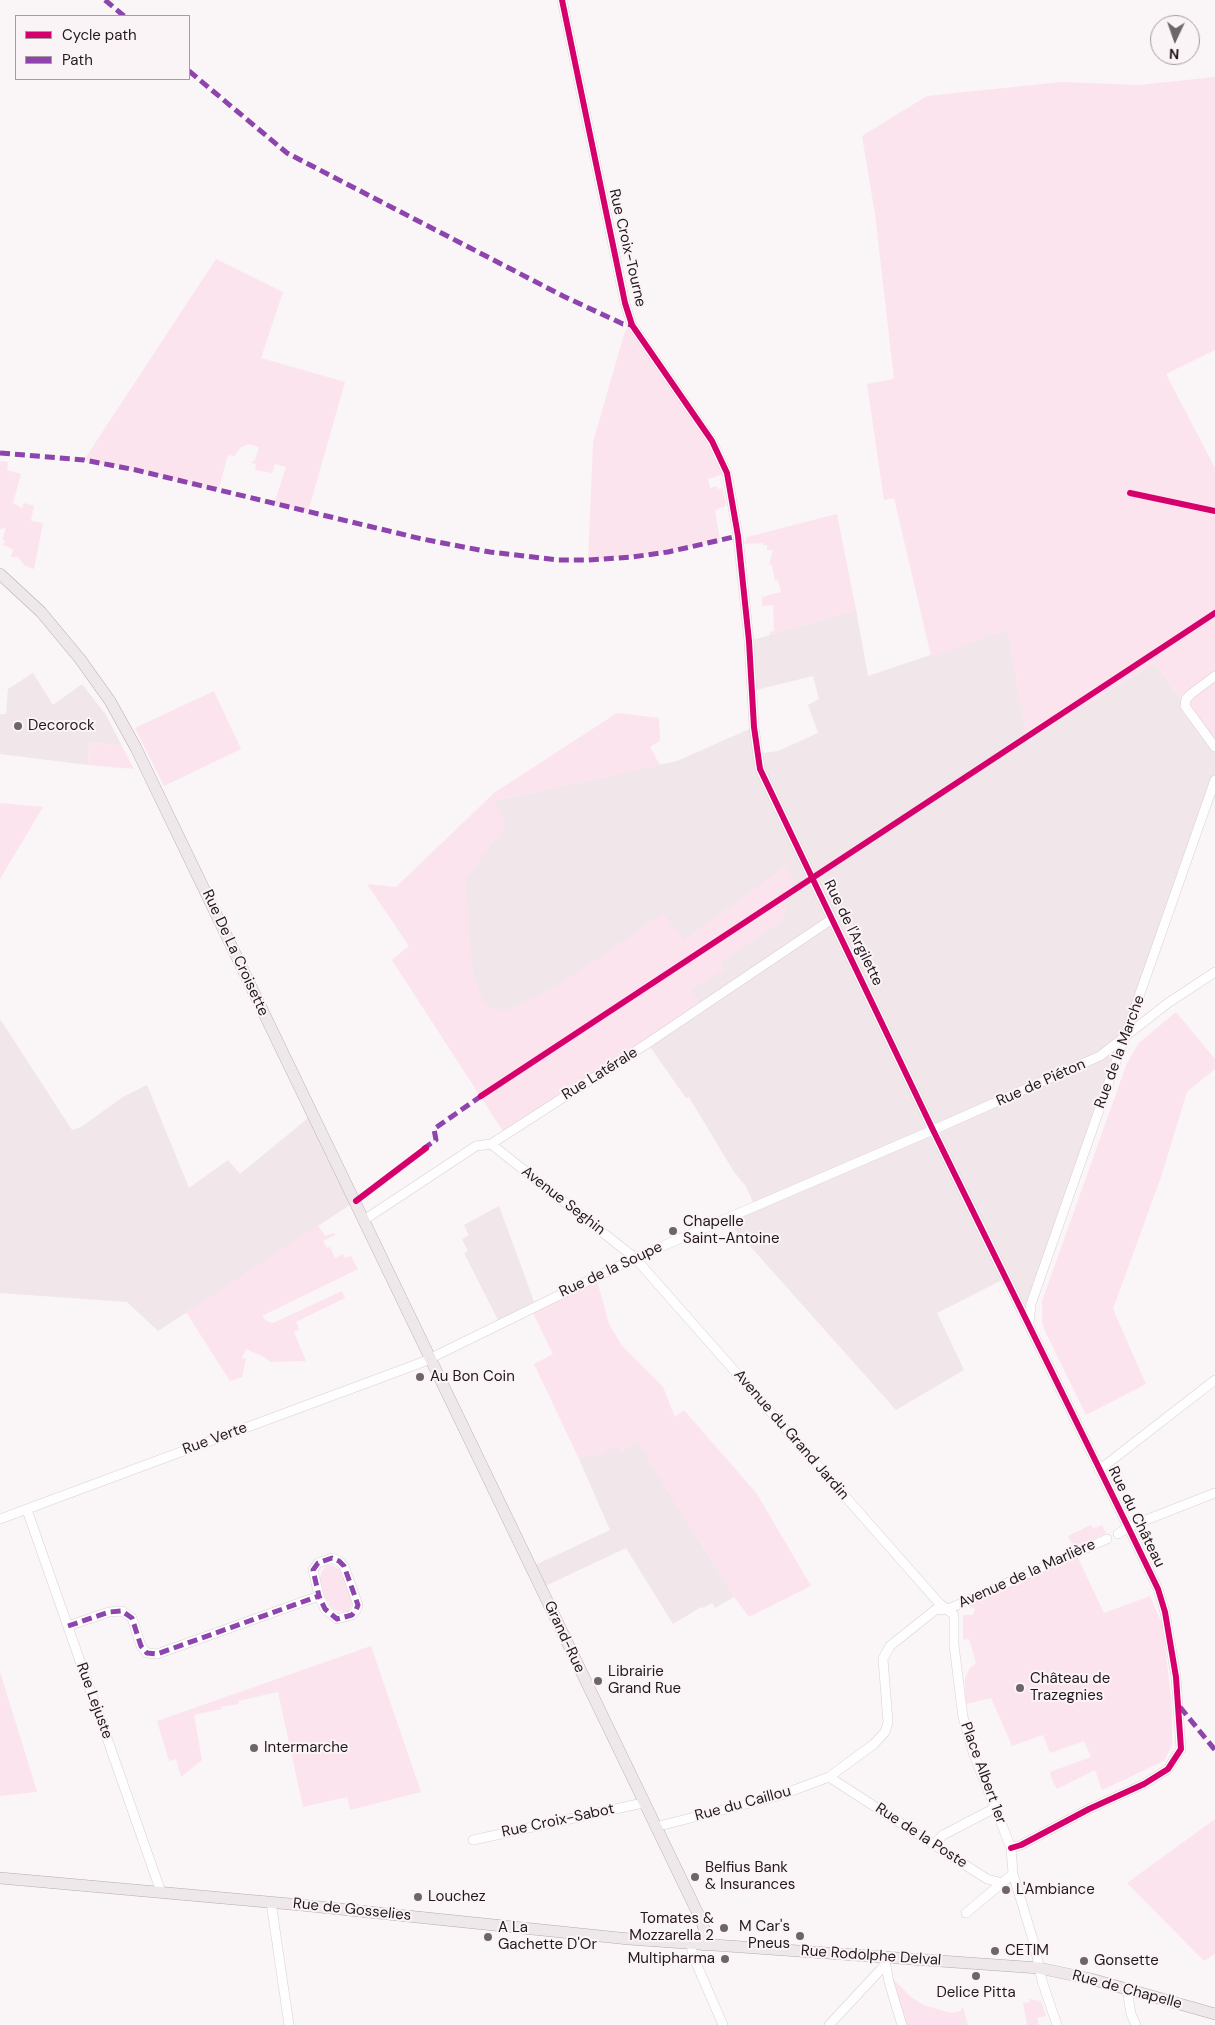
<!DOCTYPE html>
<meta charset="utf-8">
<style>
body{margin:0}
#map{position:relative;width:1215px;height:2025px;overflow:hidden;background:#faf5f7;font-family:"DM Sans",sans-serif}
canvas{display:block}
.legend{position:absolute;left:15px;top:15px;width:175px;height:65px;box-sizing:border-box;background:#fbf4f7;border:1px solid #a59c9f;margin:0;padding:6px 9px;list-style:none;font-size:15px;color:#23181c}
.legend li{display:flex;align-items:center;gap:10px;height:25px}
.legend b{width:25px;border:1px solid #a59c9f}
.north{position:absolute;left:1150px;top:15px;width:50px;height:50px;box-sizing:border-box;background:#fbf4f7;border:1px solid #a59c9f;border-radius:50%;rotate:183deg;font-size:14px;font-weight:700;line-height:20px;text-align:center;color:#23181c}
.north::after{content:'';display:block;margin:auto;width:18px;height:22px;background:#6e6569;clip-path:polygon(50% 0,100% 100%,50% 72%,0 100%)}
</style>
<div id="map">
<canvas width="1215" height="2025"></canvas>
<ul class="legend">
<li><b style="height:6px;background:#d6006c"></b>Cycle path</li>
<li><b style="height:6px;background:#8e44ad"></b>Path</li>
</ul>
<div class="north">N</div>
</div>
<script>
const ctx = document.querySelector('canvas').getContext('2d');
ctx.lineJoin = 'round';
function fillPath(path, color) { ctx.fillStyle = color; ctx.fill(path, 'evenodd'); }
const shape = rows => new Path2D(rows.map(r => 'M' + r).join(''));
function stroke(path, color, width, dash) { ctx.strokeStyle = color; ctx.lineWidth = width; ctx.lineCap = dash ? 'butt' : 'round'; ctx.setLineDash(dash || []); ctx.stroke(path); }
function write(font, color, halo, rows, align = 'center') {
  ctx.font = font + ' "DM Sans",sans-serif'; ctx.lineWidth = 4; ctx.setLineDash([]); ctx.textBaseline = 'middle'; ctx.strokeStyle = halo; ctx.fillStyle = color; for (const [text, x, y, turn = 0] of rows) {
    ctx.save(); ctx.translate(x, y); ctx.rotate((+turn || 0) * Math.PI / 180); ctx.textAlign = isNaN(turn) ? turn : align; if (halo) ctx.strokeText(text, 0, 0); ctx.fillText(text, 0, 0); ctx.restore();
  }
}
const built = shape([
 [856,610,868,676,1008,629,1027,740,1155,663,1215,747,1215,780,1031,1304,1029,1325,1006,1278,937,1313,964,1370,896,1410,725,1218,755,1206,745,1185,734,1172,689,1097,686,1098,648,1044,505,1134,392,960,409,946,494,801,677,761,754,727,757,754,778,751,818,733,808,705,819,699,813,676,752,691,749,641],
 [33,673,53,705,82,684,106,715,122,746,89,742,88,765,0,754,0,714,6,714,8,689],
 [0,1019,72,1130,81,1127,123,1097,147,1085,189,1188,228,1160,240,1174,313,1114,356,1201,158,1331,127,1302,0,1293],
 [499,1206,536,1307,500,1324,464,1253,468,1251,462,1239,469,1235,464,1225],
 [637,1441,734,1597,715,1608,712,1603,703,1608,701,1607,673,1624,626,1548,541,1588,531,1567,610,1530,579,1459,593,1452,597,1457,616,1446,621,1452]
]);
const green = shape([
 [1215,77,1215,350,1166,374,1215,468,1215,747,1155,663,1027,740,1008,630,931,656,894,498,884,500,867,384,894,379,875,214,862,136,927,96,1061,82,1139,85],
 [216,259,283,292,261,358,345,382,308,512,274,504,286,467,275,464,272,473,255,470,256,464,251,463,255,460,259,447,249,444,241,447,234,456,228,455,218,491,136,470,84,460],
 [632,325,727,473,708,479,710,488,717,486,718,489,722,488,720,479,721,478,726,506,715,510,720,541,668,552,588,560,593,442,625,331],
 [0,461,8,462,7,470,21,474,13,503,22,508,24,503,34,506,31,521,43,523,34,569,25,566,18,557,11,557,13,549,3,545,5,541,2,540,6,528,0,529],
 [837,514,856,610,770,635,770,632,774,631,773,605,762,606,762,597,781,592,778,580,775,581,772,565,769,565,773,550,767,550,767,545,763,545,763,543,744,544,747,537],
 [214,691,241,749,164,786,135,728],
 [617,713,659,718,660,741,650,747,660,765,494,801,507,824,466,880,469,938,473,972,481,996,488,1006,501,1012,522,1004,560,984,663,913,684,940,785,866,793,880,784,920,721,962,725,969,691,990,702,1006,505,1134,392,960,409,946,367,884,396,887,494,793],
 [89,742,122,746,134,769,88,765],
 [0,803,43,807,0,879],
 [1176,1012,1215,1059,1215,1069,1187,1092,1161,1177,1113,1309,1146,1384,1086,1415,1046,1333,1042,1323,1042,1301,1127,1063,1139,1043],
 [318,1225,325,1236,334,1233,335,1235,323,1241,327,1248,330,1247,335,1258,343,1254,345,1258,351,1256,358,1269,262,1316,266,1321,273,1323,342,1291,345,1298,296,1322,299,1329,294,1332,306,1361,271,1362,262,1356,246,1349,242,1358,246,1359,242,1377,230,1381,186,1312],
 [596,1277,609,1324,622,1346,663,1387,675,1417,684,1410,757,1494,811,1586,749,1617,734,1597,637,1442,620,1452,616,1446,597,1458,593,1452,579,1459,534,1364,553,1354,531,1309],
 [1091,1525,1093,1529,1102,1525,1106,1533,1074,1548,1068,1536],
 [1077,1556,1104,1613,1150,1596,1163,1626,1172,1707,1172,1745,1164,1761,1102,1790,1095,1770,1057,1789,1052,1780,1050,1772,1091,1757,1084,1741,1050,1753,1043,1735,1012,1746,991,1698,966,1704,965,1678,970,1668,976,1663,969,1639,963,1640,963,1615,973,1615,975,1609,967,1604],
 [332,1565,339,1569,345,1579,353,1602,349,1611,345,1612,337,1611,330,1606,321,1588,319,1580,322,1571,326,1566],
 [371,1646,421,1792,350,1810,347,1797,303,1807,278,1692,238,1701,239,1704,221,1707,222,1709,194,1715,202,1760,181,1777,176,1759,169,1761,157,1721],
 [0,1672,32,1775,37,1792,0,1796],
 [1215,1819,1215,1954,1204,1961,1127,1883],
 [892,1978,911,1997,924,2005,951,2013,960,2011,963,2007,968,2025,906,2025],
 [1030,1999,1041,2001,1046,2016,1037,2018,1039,2025,1027,2025,1023,2003,1029,2002]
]);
const minor = shape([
 [562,0,625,303,632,325,712,441,727,473,738,536,749,641,754,727,760,769,933,1130,1128,1527,1158,1589,1165,1612,1176,1677,1181,1749,1168,1769,1144,1784,1089,1809,1021,1845,1011,1848],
 [1215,676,1191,694,1186,699,1185,706,1215,747],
 [491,1144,635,1258,939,1603,954,1615,954,1645,963,1717,974,1755,1011,1848,1013,1874,1034,1943,1042,1981,1057,2025],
 [364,1220,476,1146,491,1144,648,1043,832,919],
 [1029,1324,1031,1304,1215,780],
 [1099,1470,1215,1380],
 [27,1510,161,1892],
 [0,1519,423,1362,635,1258,933,1130,1100,1056,1168,1003,1215,972],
 [1118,1534,1128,1527,1215,1493],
 [68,1626,109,1612,122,1611,132,1618,141,1646,147,1653,157,1654,319,1596,313,1570,318,1563,332,1558,339,1561,344,1566,358,1605,356,1610,352,1615,337,1619,325,1609,319,1596],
 [829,1777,987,1879,1002,1883,1013,1874],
 [655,1827,778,1796,829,1777,874,1744,885,1732,888,1722,883,1659,890,1646,935,1610,948,1609,1107,1539],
 [473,1840,643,1803],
 [933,1845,943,1835,995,1808],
 [271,1902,289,2025],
 [966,1913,1002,1883],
 [691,1944,693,1956,723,2025],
 [885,1961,889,1982,902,2025],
 [1127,1989,1131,2014,1136,2025],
 [829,2025,885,1965]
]);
const major = shape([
 [0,574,41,612,80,659,110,701,136,748,702,1922,705,1932,703,1945],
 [0,1878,301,1905,629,1939,1039,1968,1091,1979,1215,2014]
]);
const quiet = shape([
 [105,0,124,16],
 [189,71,287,153,563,296,623,324,632,325],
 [0,453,84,460,136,470,422,539,490,552,558,560,588,560,632,557,668,552,738,536],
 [423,1149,436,1140,434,1129,484,1094],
 [68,1626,109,1612,122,1611,132,1618,141,1646,147,1653,157,1654,319,1596,313,1570,318,1563,332,1558,339,1561,344,1566,358,1605,356,1610,352,1615,337,1619,325,1609,319,1596],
 [1180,1707,1215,1750]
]);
const cycleway = shape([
 [562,0,625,303,632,325,712,441,727,473,738,536,749,641,754,727,760,769,933,1130,1128,1527,1158,1589,1165,1612,1176,1677,1181,1749,1168,1769,1144,1784,1089,1809,1021,1845,1011,1848],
 [1130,493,1215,511],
 [481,1096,1215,613],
 [356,1201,426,1148]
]);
const markers = [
 [18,726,5,"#6e6569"],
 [673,1231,5,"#6e6569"],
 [420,1377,5,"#6e6569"],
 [598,1681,5,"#6e6569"],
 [1020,1688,5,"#6e6569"],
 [254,1748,5,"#6e6569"],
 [695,1877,5,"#6e6569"],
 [1006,1890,5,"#6e6569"],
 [418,1897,5,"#6e6569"],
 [724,1928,5,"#6e6569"],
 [800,1936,5,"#6e6569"],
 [488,1937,5,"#6e6569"],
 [995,1951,5,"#6e6569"],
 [725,1959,5,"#6e6569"],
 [1084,1961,5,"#6e6569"],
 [976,1976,5,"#6e6569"]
];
const streetNames = [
 ["Rue Croix-Tourne",627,248,77],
 ["Rue de l'Argilette",853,933,64],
 ["Rue De La Croisette",235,953,65],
 ["Rue de la Marche",1120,1052,-70],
 ["Rue Latérale",600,1074,-32],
 ["Rue de Piéton",1041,1083,-24],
 ["Avenue Seghin",563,1201,38],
 ["Rue de la Soupe",611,1270,-25],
 ["Avenue du Grand Jardin",791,1435,49],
 ["Rue Verte",215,1439,-20],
 ["Rue du Château",1136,1517,64],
 ["Avenue de la Marlière",1027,1574,-24],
 ["Grand-Rue",564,1637,65],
 ["Rue Lejuste",94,1701,70],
 ["Place Albert 1er",983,1773,70],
 ["Rue du Caillou",743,1804,-15],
 ["Rue Croix-Sabot",558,1821,-12],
 ["Rue de la Poste",921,1836,33],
 ["Rue de Gosselies",352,1910,6],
 ["Rue Rodolphe Delval",871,1956,4],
 ["Rue de Chapelle",1127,1990,15]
];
const poiNames = [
 ["Decorock",28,726],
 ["Chapelle",683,1222],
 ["Saint-Antoine",683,1239],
 ["Au Bon Coin",430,1377],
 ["Librairie",608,1672],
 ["Grand Rue",608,1689],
 ["Château de",1030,1679],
 ["Trazegnies",1030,1696],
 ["Intermarche",264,1748],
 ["Belfius Bank",705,1868],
 ["& Insurances",705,1885],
 ["L'Ambiance",1016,1890],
 ["Louchez",428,1897],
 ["Tomates &",714,1919,"right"],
 ["Mozzarella 2",714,1936,"right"],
 ["M Car's",790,1927,"right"],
 ["Pneus",790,1944,"right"],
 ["A La",498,1928],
 ["Gachette D'Or",498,1945],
 ["CETIM",1005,1951],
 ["Multipharma",715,1959,"right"],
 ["Gonsette",1094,1961],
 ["Delice Pitta",976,1993,"center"]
];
fillPath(built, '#f1e6ea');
fillPath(green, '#fce4ee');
stroke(minor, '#d9d1d4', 10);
stroke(major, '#b6aaaf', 12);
stroke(minor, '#fefefe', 9);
stroke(major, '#eee8eb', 11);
stroke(quiet, '#8e44ad', 5, [10, 5]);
stroke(cycleway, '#d6006c', 6);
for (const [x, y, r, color] of markers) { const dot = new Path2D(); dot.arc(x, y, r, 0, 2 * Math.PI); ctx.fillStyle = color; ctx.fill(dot); stroke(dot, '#fbf4f7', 2); }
write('15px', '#23181c', '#fbf4f7', streetNames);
write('15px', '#23181c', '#fbf4f7', poiNames, 'left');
</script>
